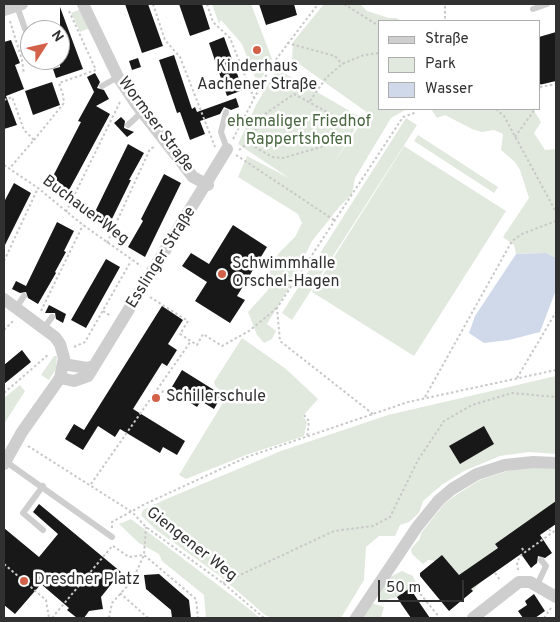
<!DOCTYPE html>
<meta charset="utf-8">
<style>
body{margin:0}
#map{position:relative;width:560px;height:622px;overflow:hidden;background:#fff;font-family:Overpass,sans-serif}
canvas{display:block}
.frame{position:absolute;inset:0;border:5px solid #313131;pointer-events:none}
.legend{position:absolute;left:378px;top:20px;width:162px;height:90px;box-sizing:border-box;background:#fff;border:1px solid #adadad;margin:0;padding:6px 9px;list-style:none;font-size:15px;color:#313131}
.legend li{display:flex;align-items:center;gap:10px;height:25px}
.legend b{width:25px;border:1px solid #adadad}
.north{position:absolute;left:20px;top:20px;width:50px;height:50px;box-sizing:border-box;background:#fff;border:1px solid #adadad;border-radius:50%;rotate:55deg;font-size:14px;font-weight:700;line-height:20px;text-align:center;color:#313131}
.north::after{content:'';display:block;margin:auto;width:18px;height:22px;background:#d36048;clip-path:polygon(50% 0,100% 100%,50% 72%,0 100%)}
.scale{position:absolute;left:378px;top:580px;width:86px;height:22px;box-sizing:border-box;border:2px solid #313131;border-top:0;padding-left:6px;font-size:15px;line-height:18px;white-space:nowrap;color:#313131;-webkit-text-stroke:4px #fff;paint-order:stroke}
</style>
<div id="map">
<canvas width="560" height="622"></canvas>
<div class="frame"></div>
<ul class="legend">
<li><b style="height:6px;background:#cecece"></b>Straße</li>
<li><b style="height:14px;background:#e1e9de"></b>Park</li>
<li><b style="height:14px;background:#cfd9e9"></b>Wasser</li>
</ul>
<div class="north">N</div>
<div class="scale">50 m</div>
</div>
<script>
const ctx = document.querySelector('canvas').getContext('2d');
ctx.lineJoin = 'round';
function fillPath(path, color) { ctx.fillStyle = color; ctx.fill(path, 'evenodd'); }
const shape = rows => new Path2D(rows.map(r => 'M' + r).join(''));
function stroke(path, color, width, dash) { ctx.strokeStyle = color; ctx.lineWidth = width; ctx.lineCap = dash ? 'butt' : 'round'; ctx.setLineDash(dash || []); ctx.stroke(path); }
function write(font, color, halo, rows, align = 'center') {
  ctx.font = font + ' Overpass,sans-serif'; ctx.lineWidth = 5; ctx.setLineDash([]); ctx.textBaseline = 'middle'; ctx.strokeStyle = halo; ctx.fillStyle = color; for (const [text, x, y, turn = 0] of rows) {
    ctx.save(); ctx.translate(x, y); ctx.rotate((+turn || 0) * Math.PI / 180); ctx.textAlign = isNaN(turn) ? turn : align; if (halo) ctx.strokeText(text, 0, 0); ctx.fillText(text, 0, 0); ctx.restore();
  }
}
const green = shape([
 [212,4,251,4,272,59,258,85,242,44,221,20,219,24],
 [324,4,360,4,367,11,389,18,396,18,402,21,379,21,379,109,407,109,391,118,355,178,352,194,340,206,312,241,290,286,267,324,276,331,272,339,264,343,257,335,248,312,268,290,270,267,279,253,295,237,302,223,298,214,238,177,247,156,289,178,238,144,256,105,277,69,362,118,335,161,368,113,292,59,293,42],
 [81,9,90,28,80,32,71,13],
 [431,109,533,109,541,122,534,133,545,150,556,149,556,258,546,253,516,254,514,245,503,237,529,198,520,170,515,162,501,150,503,134,494,130,482,132,472,129,445,115,437,118],
 [406,118,417,125,292,320,282,313],
 [418,135,498,187,494,193,414,141],
 [404,146,506,211,414,356,312,292],
 [242,338,286,369,318,399,303,416,307,422,304,436,246,455,186,479,179,475,227,396,215,386,214,382],
 [54,356,57,356,56,369,49,380,41,375],
 [556,376,556,454,529,452,500,456,464,471,443,484,423,501,419,513,409,522,400,525,395,536,379,536,366,547,364,580,341,618,272,618,265,615,220,576,155,529,141,515,143,510,164,500,281,451,388,415],
 [20,385,25,391,4,424,4,398],
 [532,467,556,469,556,505,554,503,495,544,498,548,470,568,480,583,473,591,442,555,435,561,428,560,423,564,412,554,411,549,419,540,422,532,444,504,456,495,480,480,507,471],
 [131,519,248,608,260,618,206,618,204,595,162,561,159,554,139,543,119,524],
 [402,571,413,576,417,585,410,587,410,590,410,588,397,597,382,601,377,593,382,584,388,583,390,577],
 [372,603,384,607,381,618,363,618]
]);
const water = shape([
 [546,253,556,258,556,290,540,332,509,340,484,343,469,333,475,316,516,254]
]);
const building = shape([
 [125,4,148,4,163,46,142,53],
 [179,4,202,4,210,29,190,36],
 [259,4,294,4,297,15,266,25],
 [60,7,83,69,56,78,53,69,60,67],
 [556,32,556,81,539,85,539,37],
 [224,37,243,90,227,96,209,43],
 [11,40,20,63,15,65,24,89,6,96,17,125,4,129,4,42],
 [174,55,192,109,195,107,197,112,236,98,239,107,231,110,224,107,220,114,200,121,205,134,190,140,180,112,177,113,159,60],
 [138,58,141,67,132,70,129,61],
 [95,73,100,82,97,88,104,90,109,99,96,106,110,114,68,192,50,182,81,122,78,121,94,92,87,77],
 [52,82,60,105,33,115,25,91],
 [121,117,125,121,124,128,134,132,127,137,114,123],
 [128,144,144,153,129,180,131,180,108,227,92,218],
 [164,174,181,183,145,257,128,247,143,221,141,219],
 [14,183,31,193,4,247,4,202],
 [57,222,74,231,64,251,66,252,55,272,56,273,38,304,28,298,26,292,20,293,12,289,16,281,26,286],
 [233,225,267,247,237,296,245,300,230,323,195,301,207,282,182,266,191,253,209,264],
 [106,259,120,267,86,328,71,320],
 [49,305,66,314,63,323,56,319,55,313,45,313],
 [162,306,183,320,168,344,177,350,167,366,162,363,133,409,185,441,177,455,163,447,160,453,120,429,115,437,98,426,83,450,65,439,74,424,84,430],
 [22,350,31,362,4,384,4,365],
 [182,370,222,395,214,409,201,401,197,407,170,390],
 [484,426,494,444,460,464,449,446],
 [556,501,556,524,540,535,552,553,545,558,538,556,537,563,531,568,521,554,471,589,473,591,449,611,420,576,420,573,442,555,459,575,498,548,495,544],
 [39,504,121,572,101,597,103,609,89,611,84,618,77,618,67,610,69,608,41,584,15,614,4,605,4,528,39,557,58,534,33,512],
 [159,574,189,600,191,618,172,618,171,610,146,589,144,575],
 [410,588,421,605,430,618,411,618,402,605,397,597],
 [534,594,545,611,535,618,523,618,518,611,527,605,525,601]
]);
const path = shape([
 [153,4,165,40,180,57,215,147],
 [207,4,213,22,230,38,254,98],
 [344,4,379,26],
 [445,6,445,21],
 [10,21,22,60,24,74],
 [287,43,335,56,342,64],
 [540,87,556,84],
 [539,90,540,84],
 [4,100,12,97,24,130,34,140,9,169],
 [310,101,326,78,342,64,364,55,379,53],
 [496,109,504,116,556,212],
 [515,137,535,109],
 [233,139,271,66,318,4],
 [34,140,64,103,63,95,59,83,96,70,69,11],
 [239,150,248,143,265,114,294,94,340,119,330,138,321,147,283,158,272,157,248,143],
 [236,155,334,220],
 [4,165,38,188,83,225,141,266],
 [66,212,120,102],
 [107,243,150,149,154,147],
 [4,261,38,188],
 [150,297,188,321,180,334,197,345,203,334,222,346,249,331,277,308],
 [41,311,83,225],
 [103,311,111,316],
 [4,330,13,321],
 [74,347,85,342,131,261],
 [517,378,556,312],
 [4,393,49,354],
 [152,397,158,400,163,391,168,394],
 [425,397,512,241,522,234,556,221],
 [373,414,280,341,277,308,403,117,417,112],
 [304,415,309,421,307,438],
 [28,446,132,512,146,527,223,583,264,618],
 [91,484,191,341],
 [112,528,112,522,145,504,247,457,408,402,556,370],
 [549,529,552,533],
 [113,546,129,557,144,555,196,599,198,618],
 [522,548,524,552],
 [4,564,46,600,49,618],
 [518,570,517,562,521,555,556,530],
 [495,573,500,580],
 [223,583,334,531,373,526,390,517,418,460,444,421,472,405,512,393,556,397],
 [417,590,440,618],
 [120,593,148,618],
 [52,618,113,545],
 [109,618,112,603,132,581,144,555,146,527],
 [544,618,551,608]
]);
const lane = shape([
 [17,6,25,29],
 [533,9,547,4],
 [102,86,118,77],
 [226,112,221,132,227,149],
 [128,125,142,112],
 [16,308,24,296],
 [44,328,52,317],
 [5,461,112,537],
 [43,530,23,513,43,486],
 [537,585,546,566,541,560]
]);
const street = shape([
 [83,4,118,77,136,104,193,177,208,185],
 [4,10,22,4],
 [4,299,55,337,60,344,64,358,60,378,22,432,4,464],
 [63,364,87,368,94,366],
 [60,378,74,381,88,376,227,149],
 [356,618,417,527,439,500,452,489,477,474,505,465,533,462,556,463],
 [473,618,519,582,530,582,556,597]
]);
const markers = [
 [257,50,5,"#d36048"],
 [222,274,5,"#d36048"],
 [156,398,5,"#d36048"],
 [24,581,5,"#d36048"]
];
const poiNames = [
 ["Kinderhaus",257,68,"center"],
 ["Aachener Straße",257,86,"center"],
 ["Schwimmhalle",232,265],
 ["Orschel-Hagen",232,283],
 ["Schillerschule",166,398],
 ["Dresdner Platz",34,581]
];
const parkNames = [
 ["ehemaliger Friedhof",299,123],
 ["Rappertshofen",299,141]
];
const streetNames = [
 ["Wormser Straße",155,125,53],
 ["Buchauer Weg",85,211,37],
 ["Esslinger Straße",162,258,-58],
 ["Giengener Weg",191,545,38]
];
fillPath(green, '#e1e9de');
fillPath(water, '#cfd9e9');
fillPath(building, '#181818');
stroke(path, '#c8c8c8', 2, [2.5, 2.5]);
stroke(lane, '#cecece', 6);
stroke(street, '#cecece', 12);
for (const [x, y, r, color] of markers) { const dot = new Path2D(); dot.arc(x, y, r, 0, 2 * Math.PI); ctx.fillStyle = color; ctx.fill(dot); stroke(dot, '#fff', 2); }
write('16px', '#313131', '#fff', poiNames, 'left');
write('16px', '#4b6842', '#fff', parkNames);
write('16px', '#313131', '#fff', streetNames);
</script>
